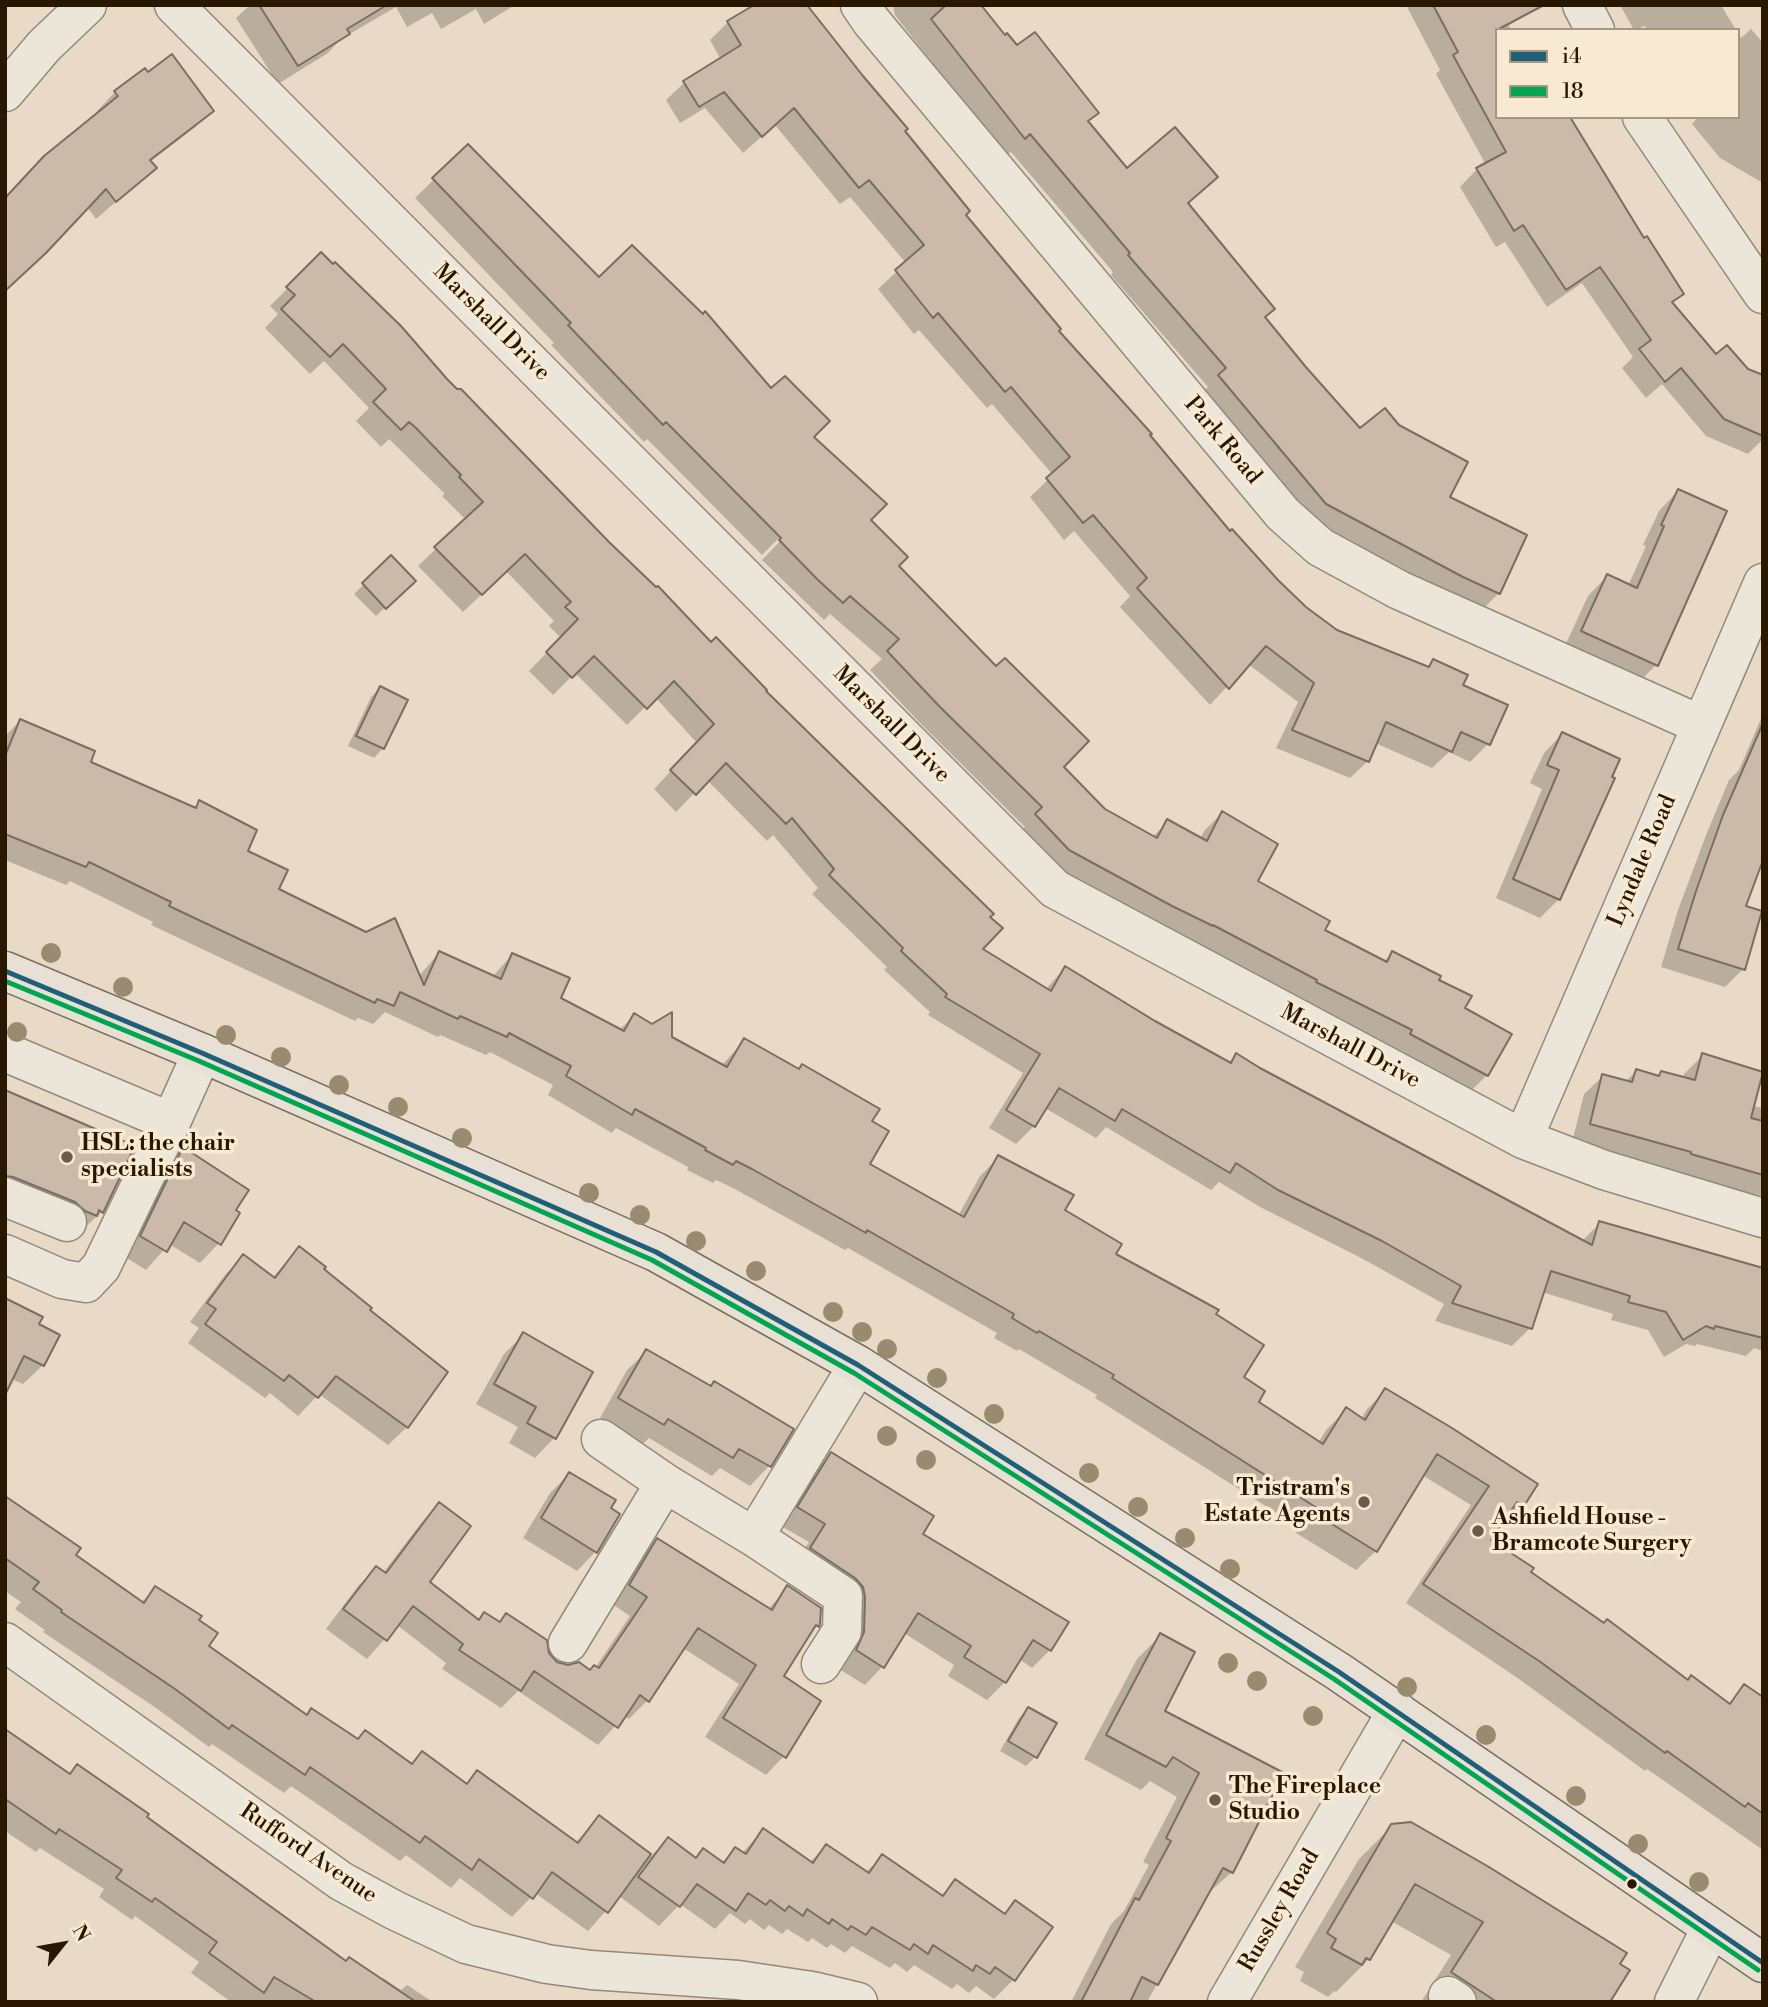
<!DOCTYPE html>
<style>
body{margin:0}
#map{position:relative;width:1768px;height:2007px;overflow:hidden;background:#e8dac6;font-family:"Libre Bodoni",serif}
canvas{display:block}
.frame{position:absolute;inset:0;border:7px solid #291701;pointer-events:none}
.legend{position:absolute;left:1495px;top:28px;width:245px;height:91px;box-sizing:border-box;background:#f8ead2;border:2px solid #a5967e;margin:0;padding:9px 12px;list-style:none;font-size:21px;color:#291701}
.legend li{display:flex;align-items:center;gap:14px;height:35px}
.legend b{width:35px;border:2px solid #a5967e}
.north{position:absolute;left:28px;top:1909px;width:70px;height:70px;-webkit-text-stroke:5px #f8ead2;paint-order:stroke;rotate:59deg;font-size:19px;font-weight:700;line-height:28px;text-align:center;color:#291701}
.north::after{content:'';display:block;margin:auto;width:24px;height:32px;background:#291701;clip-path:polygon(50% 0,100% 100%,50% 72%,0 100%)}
</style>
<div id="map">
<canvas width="1768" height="2007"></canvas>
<div class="frame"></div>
<ul class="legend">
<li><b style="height:9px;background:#1f5f7a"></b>i4</li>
<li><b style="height:9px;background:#00a651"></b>18</li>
</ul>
<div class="north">N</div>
</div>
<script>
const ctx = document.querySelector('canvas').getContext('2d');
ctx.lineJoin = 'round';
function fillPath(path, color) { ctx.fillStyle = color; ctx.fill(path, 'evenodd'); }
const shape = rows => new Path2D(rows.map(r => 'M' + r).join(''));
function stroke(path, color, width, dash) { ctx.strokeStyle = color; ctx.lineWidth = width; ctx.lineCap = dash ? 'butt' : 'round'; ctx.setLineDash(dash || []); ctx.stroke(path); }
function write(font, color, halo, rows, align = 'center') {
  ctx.font = font + ' "Libre Bodoni",serif'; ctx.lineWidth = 7; ctx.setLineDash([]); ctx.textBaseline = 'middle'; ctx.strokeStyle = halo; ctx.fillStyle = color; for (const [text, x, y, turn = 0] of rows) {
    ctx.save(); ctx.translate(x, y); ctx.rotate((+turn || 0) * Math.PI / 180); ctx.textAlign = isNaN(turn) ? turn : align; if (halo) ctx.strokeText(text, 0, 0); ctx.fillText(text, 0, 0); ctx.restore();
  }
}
const shadow = shape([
 [250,5,515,5,484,24,476,9,441,29,432,13,407,27,396,7,341,39,328,53,278,84,236,18],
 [893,5,979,5,1005,38,1096,113,1087,122,1126,170,1216,177,1187,205,1263,318,1360,431,1447,498,1499,593,1480,612,1308,522,1200,394,1208,387,1111,275,1113,272,1011,152,1005,156,895,15],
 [1406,5,1499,5,1511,30,1497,30,1497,117,1644,241,1682,294,1671,304,1715,357,1763,377,1763,439,1748,454,1706,436,1662,384,1646,398,1622,368,1633,357,1582,283,1547,307,1505,242,1496,247,1460,187,1477,169,1486,165,1436,74,1440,70],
 [1620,5,1721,5,1736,30,1647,30,1645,26,1634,30],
 [728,22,903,132,964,215,1056,331,1230,533,1305,609,1336,632,1426,668,1433,661,1461,685,1488,744,1470,762,1449,752,1432,768,1375,743,1368,761,1350,778,1276,748,1298,702,1248,664,1210,705,1120,607,1130,596,1074,531,1064,540,1030,497,1053,475,992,404,987,408,919,330,914,334,878,289,906,263,850,197,840,204,775,125,743,153,705,108,680,123,666,100,684,83,721,60,710,40],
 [1751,29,1763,43,1763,183,1720,158,1692,124,1698,117,1738,117,1738,34,1741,38],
 [115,92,212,111,193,129,150,162,155,168,96,219,87,207,99,113,97,111],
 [468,146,599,279,811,437,869,520,896,566,1061,767,1103,811,1152,837,1168,822,1200,839,1204,831,1222,813,1255,882,1323,930,1383,962,1392,953,1437,980,1463,1009,1487,1075,1469,1093,1051,868,1018,834,1025,827,922,725,870,670,882,659,830,614,824,620,762,560,786,535,784,533,762,555,647,439,644,442,551,345,554,343,415,198],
 [321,255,608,543,710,645,764,691,988,917,980,949,1045,990,1065,968,1154,1022,1228,1063,1236,1055,1259,1069,1581,1242,1600,1223,1763,1270,1763,1351,1754,1348,1746,1356,1697,1344,1695,1346,1686,1344,1664,1357,1648,1330,1611,1320,1613,1314,1542,1292,1530,1328,1512,1346,1435,1321,1444,1304,1363,1259,1260,1207,1219,1182,1211,1190,1106,1127,1096,1138,1045,1108,1034,1126,1016,1144,989,1128,1023,1073,928,1015,930,1012,884,970,887,967,812,894,818,888,773,835,767,841,707,780,676,812,654,789,697,743,655,697,627,725,575,673,553,695,529,671,561,638,549,626,554,621,506,571,463,612,418,566,466,520,442,496,445,494,389,439,381,447,356,421,369,408,324,361,310,374,265,328,278,314,270,306],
 [1678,491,1656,665,1637,684,1563,650,1588,596,1607,576,1628,586,1646,546,1643,545,1659,511],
 [391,558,413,581,376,616,354,594],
 [380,688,383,748,374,758,348,746,371,697],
 [1763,714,1763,860,1744,907,1743,969,1725,987,1661,967,1678,910,1706,835,1729,780,1739,770],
 [20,721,88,762,194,808,200,803,246,852,276,890,418,977,439,953,492,977,512,955,558,999,619,1030,634,1016,721,1066,744,1041,870,1122,867,1165,958,1216,980,1176,999,1157,1114,1254,1214,1315,1241,1378,1256,1402,1318,1443,1327,1429,1346,1410,1361,1419,1367,1409,1386,1390,1535,1485,1522,1505,1503,1524,1501,1523,1489,1540,1528,1573,1763,1736,1763,1850,1647,1769,1645,1771,1519,1679,1406,1603,1471,1505,1422,1475,1376,1551,1356,1570,1296,1533,1299,1527,1095,1398,1097,1395,1019,1349,1017,1351,994,1338,997,1333,848,1248,845,1250,733,1188,716,1180,713,1183,687,1170,688,1167,616,1128,612,1133,548,1095,553,1085,490,1052,486,1055,440,1035,438,1037,385,1012,373,1024,358,1018,355,1021,151,925,153,922,70,881,66,885,5,860,5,736],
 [1562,734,1559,899,1540,918,1496,898,1542,789,1530,783,1544,753],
 [1703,1055,1753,1106,1763,1108,1763,1196,1756,1194,1753,1196,1673,1173,1673,1171,1572,1142,1584,1094,1603,1076,1625,1082,1636,1071,1657,1077,1661,1073,1683,1078,1684,1074],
 [5,1093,102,1212,68,1242,5,1212],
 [183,1149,234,1211,219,1243,200,1263,169,1244,146,1270,122,1255,164,1169],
 [299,1248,407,1427,388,1445,319,1394,298,1416,270,1393,265,1398,188,1343,199,1328,190,1322,225,1275,243,1256,272,1278],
 [37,1325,43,1365,23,1384,5,1376],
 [523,1335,591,1373,554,1438,535,1458,509,1443,518,1427,476,1404,504,1354],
 [647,1351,791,1430,769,1466,750,1486,720,1468,712,1476,649,1438,643,1444,600,1418,627,1370],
 [831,1454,920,1535,1050,1650,1032,1668,1019,1659,1005,1682,987,1700,948,1676,954,1665,904,1633,882,1667,865,1685,839,1669,848,1615,793,1566,809,1542,781,1526,814,1472],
 [569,1474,596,1551,577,1571,523,1538,550,1493],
 [5,1498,74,1556,141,1603,155,1588,196,1620,206,1647,305,1716,311,1710,357,1740,410,1765,422,1753,465,1785,477,1773,575,1843,599,1817,651,1856,668,1839,695,1859,703,1850,721,1863,736,1849,742,1853,763,1830,810,1862,826,1846,865,1873,882,1857,940,1897,955,1881,1002,1915,1015,1902,1013,1980,994,1999,976,1986,969,1993,957,1984,952,1989,914,1965,907,1972,895,1963,890,1968,852,1946,845,1953,831,1944,827,1948,812,1938,808,1942,787,1929,782,1934,769,1925,764,1930,750,1919,745,1924,730,1913,715,1929,680,1904,659,1926,619,1896,588,1931,535,1893,512,1917,460,1878,451,1888,406,1855,400,1861,291,1786,284,1793,212,1744,209,1747,156,1708,43,1632,45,1630,15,1609,21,1602,5,1591],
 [439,1504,428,1582,477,1621,484,1614,499,1623,507,1615,556,1664,589,1672,595,1668,630,1616,612,1604,639,1559,657,1541,768,1609,788,1588,819,1624,806,1637,782,1677,784,1756,766,1775,705,1737,739,1684,683,1648,648,1700,629,1719,624,1716,598,1745,518,1691,501,1708,442,1669,446,1663,397,1625,367,1659,326,1629,358,1586,376,1568,383,1573,421,1523],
 [1160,1636,1162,1711,1282,1773,1232,1872,1206,1895,1147,2002,1071,2002,1111,1924,1124,1911,1149,1865,1143,1862,1177,1797,1150,1781,1141,1790,1084,1759,1137,1659],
 [1028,1709,1035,1757,1026,1766,1000,1751,1019,1718],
 [5,1731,68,1775,77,1766,345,1962,380,1980,383,1978,401,1990,407,1985,433,2002,231,2002,191,1973,199,1962,135,1916,132,1920,99,1897,104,1889,40,1848,36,1852,5,1831],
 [1392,1826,1617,1965,1608,2002,1421,2002,1451,1955,1391,1921,1369,1959,1336,1992,1334,1991,1328,1997,1300,1981,1304,1972,1295,1967,1359,1859]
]);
const building = shape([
 [259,5,387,5,347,29,350,34,298,66,259,5],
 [754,5,807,5,863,76,908,129,905,131,970,211,966,215,1061,329,1059,331,1152,434,1150,435,1230,531,1232,529,1278,580,1306,607,1337,630,1429,667,1433,659,1468,675,1463,685,1508,705,1490,745,1461,732,1452,752,1386,722,1369,762,1292,730,1314,683,1266,646,1229,689,1137,588,1147,578,1093,515,1083,523,1046,478,1070,457,1011,387,1005,392,938,313,933,318,895,270,924,245,869,180,859,188,794,108,762,137,724,92,699,107,683,81,741,45,727,21,754,5],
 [946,5,981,5,1005,35,1007,33,1017,45,1035,32,1099,113,1088,121,1127,168,1175,127,1218,177,1188,203,1275,309,1265,317,1305,366,1360,428,1385,408,1399,425,1468,462,1450,497,1527,535,1500,594,1463,577,1326,504,1218,375,1226,368,1128,255,1130,253,1030,134,1025,139,931,19,946,5],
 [1433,5,1544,5,1497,30,1497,117,1570,117,1644,238,1647,236,1684,294,1672,302,1716,354,1727,345,1748,369,1763,375,1763,436,1724,419,1681,368,1665,382,1639,349,1651,340,1600,267,1566,290,1523,225,1514,231,1476,168,1506,152,1453,55,1458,52,1433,5],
 [172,54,214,111,150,160,157,168,116,202,106,189,46,253,5,291,5,198,44,156,118,96,114,91,145,68,148,72,172,54],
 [468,144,599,277,632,245,703,314,705,311,771,388,785,376,830,421,814,437,887,504,871,520,908,557,899,566,996,666,1005,658,1089,741,1064,767,1105,809,1157,838,1167,819,1207,841,1222,811,1278,844,1258,881,1330,921,1325,930,1387,962,1392,951,1441,976,1439,980,1472,996,1465,1008,1512,1034,1488,1076,1410,1034,1412,1030,1316,982,1317,980,1213,925,1213,926,1172,906,1069,850,1035,814,1042,807,940,707,887,651,899,639,850,596,843,603,817,579,779,540,781,538,666,422,663,425,568,325,571,323,432,178,468,144],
 [321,252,333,264,335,262,401,326,447,379,457,389,461,389,609,542,656,587,658,586,711,642,716,637,767,690,766,691,994,914,990,917,1003,928,983,949,1051,991,1065,966,1155,1021,1231,1063,1236,1053,1260,1068,1592,1245,1599,1221,1763,1268,1763,1338,1715,1326,1714,1329,1706,1326,1683,1340,1666,1312,1628,1302,1630,1296,1551,1271,1532,1329,1452,1303,1461,1286,1382,1241,1278,1190,1236,1163,1230,1173,1122,1109,1115,1121,1059,1088,1035,1127,1006,1110,1040,1054,945,997,947,994,901,951,903,948,829,875,834,869,792,818,786,824,726,763,696,795,670,770,714,724,674,681,647,709,594,656,572,678,546,652,578,619,565,607,571,602,525,554,482,595,434,547,483,502,459,477,461,475,416,428,409,422,401,430,373,402,386,389,343,344,330,357,281,309,295,295,286,287,321,252],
 [1678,489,1727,511,1658,666,1581,631,1607,574,1637,588,1664,526,1661,525,1678,489],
 [391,555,416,581,386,609,362,583,391,555],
 [380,686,408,700,384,749,356,736,380,686],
 [20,719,95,751,91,762,196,808,199,800,257,830,248,851,288,870,279,889,366,932,395,918,424,985,439,951,501,979,512,953,570,978,561,998,624,1031,634,1013,652,1024,672,1012,672,1037,727,1067,744,1038,799,1069,802,1064,880,1109,872,1121,889,1131,870,1164,964,1217,998,1155,1074,1195,1065,1210,1122,1244,1116,1254,1219,1310,1216,1314,1264,1345,1244,1377,1265,1391,1259,1402,1323,1444,1346,1407,1365,1420,1385,1388,1452,1428,1538,1484,1524,1506,1517,1502,1491,1540,1534,1568,1531,1572,1604,1623,1607,1619,1688,1680,1691,1675,1730,1704,1744,1684,1763,1697,1763,1814,1748,1803,1745,1807,1667,1751,1665,1753,1539,1661,1423,1584,1489,1486,1437,1454,1377,1552,1314,1513,1317,1508,1112,1378,1114,1375,1039,1331,1037,1333,1012,1318,1014,1314,867,1230,866,1233,752,1169,736,1161,733,1165,705,1150,706,1148,635,1109,632,1115,566,1076,571,1066,509,1033,507,1037,460,1016,458,1019,400,992,394,1006,377,999,375,1003,169,906,171,902,89,862,86,867,5,834,5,756,20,719],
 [1763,723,1763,860,1746,906,1762,911,1745,970,1678,949,1696,891,1723,815,1763,723],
 [1562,732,1620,759,1612,777,1615,778,1560,900,1513,879,1559,770,1547,765,1562,732],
 [1702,1053,1763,1072,1751,1118,1763,1121,1763,1175,1691,1154,1691,1152,1590,1124,1602,1074,1632,1082,1636,1069,1659,1076,1661,1071,1695,1080,1702,1053],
 [5,1090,135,1146,103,1213,99,1210,97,1216,85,1211,75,1202,13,1177,5,1176,5,1090],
 [183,1147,249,1190,236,1210,240,1213,221,1245,184,1222,167,1252,140,1236,183,1147],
 [299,1246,326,1267,324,1269,372,1308,370,1310,448,1372,408,1428,336,1376,318,1398,289,1375,284,1381,205,1324,216,1309,207,1303,243,1254,275,1278,299,1246],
 [5,1298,43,1317,39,1324,60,1335,44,1366,24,1356,5,1395,5,1298],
 [523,1332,593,1372,556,1439,527,1423,536,1407,494,1384,523,1332],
 [646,1349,711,1386,714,1381,794,1429,771,1467,739,1449,733,1458,668,1419,664,1425,618,1398,646,1349],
 [831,1452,934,1516,923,1534,1069,1622,1051,1651,1033,1640,1006,1683,964,1657,971,1646,918,1613,884,1668,856,1650,864,1632,865,1597,863,1587,855,1578,810,1548,825,1524,797,1507,831,1452],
 [569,1472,616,1500,611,1508,620,1514,597,1553,541,1518,569,1472],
 [5,1496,81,1548,76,1555,144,1603,155,1586,202,1616,199,1620,218,1633,209,1646,307,1715,311,1708,358,1739,365,1730,412,1764,422,1751,467,1784,477,1770,578,1843,599,1815,651,1854,608,1913,552,1872,533,1899,479,1859,472,1870,425,1836,420,1843,310,1767,305,1775,232,1725,229,1729,175,1689,61,1612,62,1610,33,1589,39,1582,5,1558,5,1496],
 [439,1502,471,1526,430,1582,479,1620,484,1612,500,1622,506,1613,547,1640,549,1653,557,1662,568,1665,579,1662,590,1670,594,1665,599,1668,647,1597,629,1585,657,1538,772,1610,787,1585,821,1608,820,1624,819,1627,816,1625,784,1676,821,1701,786,1758,723,1718,756,1665,698,1628,649,1702,640,1695,618,1728,534,1671,521,1691,459,1650,463,1644,413,1606,387,1641,343,1609,376,1566,386,1573,439,1502],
 [1160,1633,1195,1652,1165,1711,1284,1773,1233,1873,1223,1868,1158,1985,1142,1977,1130,2002,1081,2002,1135,1898,1139,1900,1171,1841,1166,1838,1199,1773,1173,1757,1166,1767,1106,1735,1160,1633],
 [1028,1707,1057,1723,1037,1758,1008,1741,1028,1707],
 [5,1729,70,1774,77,1764,149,1814,147,1817,346,1961,349,1957,416,2002,316,2002,274,1977,264,1993,209,1953,217,1942,155,1898,152,1902,116,1878,122,1870,59,1829,56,1834,5,1799,5,1729],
 [1411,1822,1489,1867,1627,1953,1620,1964,1630,1970,1610,2002,1497,2002,1451,1972,1483,1922,1415,1884,1370,1960,1366,1958,1362,1965,1331,1948,1336,1939,1327,1933,1391,1824,1411,1822],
 [763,1828,813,1863,826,1844,869,1873,882,1854,943,1896,955,1879,1005,1914,1015,1900,1053,1927,1015,1981,995,1967,990,1974,976,1965,973,1971,933,1945,928,1954,914,1944,910,1950,872,1927,866,1935,851,1926,848,1930,832,1919,829,1924,807,1909,803,1916,789,1906,785,1911,770,1900,766,1905,748,1893,736,1911,697,1884,680,1907,638,1877,668,1837,696,1858,703,1848,724,1863,735,1847,746,1854,763,1828]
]);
const minor = shape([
 [174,5,1055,889,1523,1139,1604,1170,1763,1218],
 [860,5,871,21,1283,514,1320,547,1399,590,1701,725],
 [1582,5,1595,30],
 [5,92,44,46,87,5],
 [1642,117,1763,294],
 [5,1052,171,1122,202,1053],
 [1523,1139,1763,583],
 [5,1197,67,1222],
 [5,1254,62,1279,86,1283,101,1267,171,1122],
 [665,1483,754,1537,843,1596,842,1631,821,1664],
 [754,1537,858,1365],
 [5,1642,341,1881,394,1910,466,1944,547,1964,591,1970,738,1980,812,1991,858,2002],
 [568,1643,665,1483,601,1439],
 [1448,1996,1457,2002],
 [1227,2002,1397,1711],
 [1674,2002,1711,1928]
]);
const major = shape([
 [5,971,202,1053,656,1252,858,1365,1339,1672,1763,1963]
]);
const bus1 = shape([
 [5,971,202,1053,656,1252,858,1365,1339,1672,1763,1963]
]);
const bus2 = shape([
 [5,981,199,1061,652,1260,854,1373,1334,1679,1758,1970]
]);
const trees = [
 [51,953],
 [123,987],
 [17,1032],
 [226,1035],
 [281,1057],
 [339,1085],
 [398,1107],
 [462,1138],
 [589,1193],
 [640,1215],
 [696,1241],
 [756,1271],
 [833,1312],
 [862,1332],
 [887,1349],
 [937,1378],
 [994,1414],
 [887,1436],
 [926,1460],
 [1089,1473],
 [1138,1507],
 [1185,1538],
 [1230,1569],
 [1228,1663],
 [1257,1681],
 [1407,1687],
 [1313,1716],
 [1486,1735],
 [1576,1796],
 [1638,1844],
 [1699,1882]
];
const markers = [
 [67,1157,7,"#6c5b46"],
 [1364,1502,7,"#6c5b46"],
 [1478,1531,7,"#6c5b46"],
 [1215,1800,7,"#6c5b46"],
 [1632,1884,6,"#291701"]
];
const streetNames = [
 ["Marshall Drive",491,323,45],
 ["Park Road",1222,441,50],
 ["Marshall Drive",891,725,45],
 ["Lyndale Road",1643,861,-67],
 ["Marshall Drive",1350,1047,28],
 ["Rufford Avenue",308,1854,34],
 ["Russley Road",1280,1911,-60]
];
const poiNames = [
 ["HSL: the chair",81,1144],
 ["specialists",81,1170],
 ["Tristram's",1350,1489,"right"],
 ["Estate Agents",1350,1515,"right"],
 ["Ashfield House -",1492,1518],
 ["Bramcote Surgery",1492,1544],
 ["The Fireplace",1229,1787],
 ["Studio",1229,1813]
];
fillPath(shadow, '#0003');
fillPath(building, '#cbb9aa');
stroke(building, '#786e61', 2);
stroke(minor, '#93897b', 41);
stroke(major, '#786e61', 41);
stroke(minor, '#ebe5da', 38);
stroke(major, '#e8e0d4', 38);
stroke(bus1, '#1f5f7a', 5);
stroke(bus2, '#00a651', 5);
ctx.fillStyle = '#988b70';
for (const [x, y] of trees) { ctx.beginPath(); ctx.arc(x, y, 10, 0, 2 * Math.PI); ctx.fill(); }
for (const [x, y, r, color] of markers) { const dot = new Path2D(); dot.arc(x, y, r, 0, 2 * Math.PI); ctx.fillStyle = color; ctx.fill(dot); stroke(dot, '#f8ead2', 2.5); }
write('23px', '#291701', '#f8ead2', streetNames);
write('bold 23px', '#291701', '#f8ead2', poiNames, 'left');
</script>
